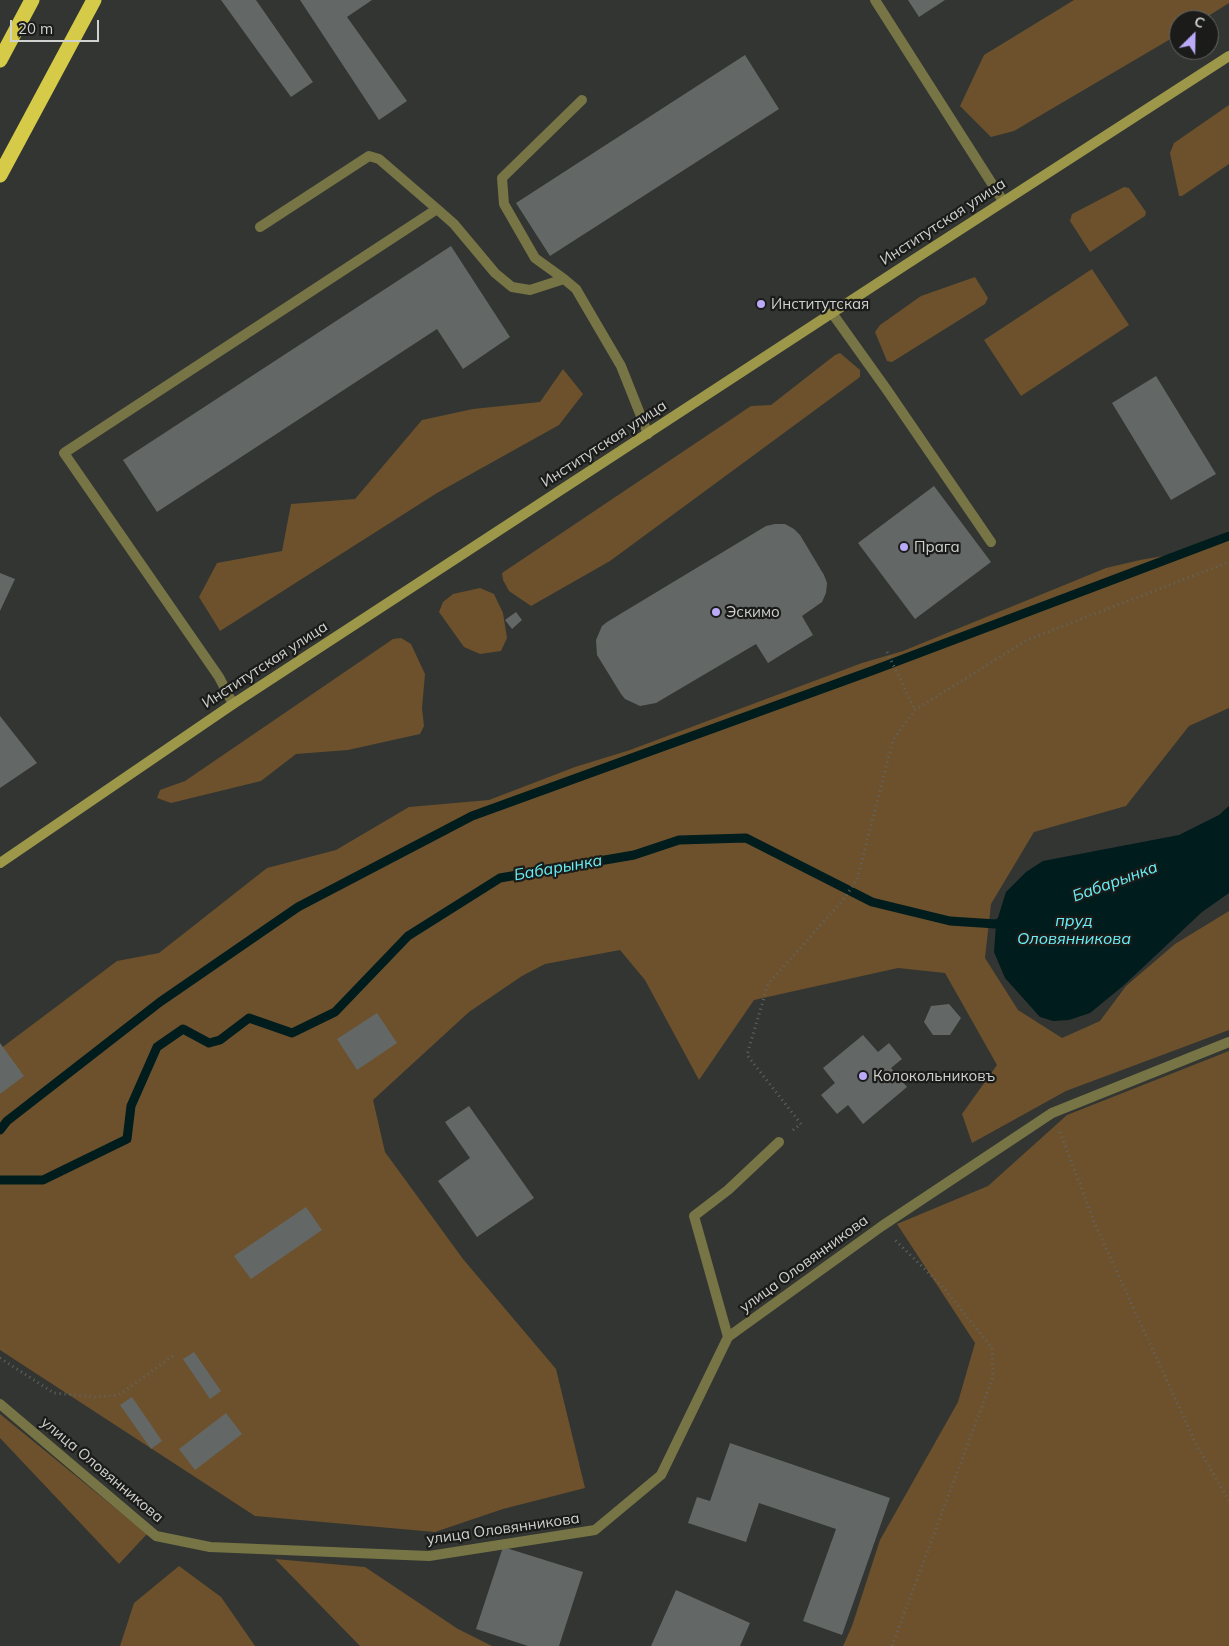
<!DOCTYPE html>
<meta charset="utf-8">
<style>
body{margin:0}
#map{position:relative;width:1229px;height:1646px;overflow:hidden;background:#323531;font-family:Mulish,sans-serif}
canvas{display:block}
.north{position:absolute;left:1169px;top:10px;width:50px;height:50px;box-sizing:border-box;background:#1b1c1a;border:1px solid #636562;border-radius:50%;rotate:23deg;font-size:14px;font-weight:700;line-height:20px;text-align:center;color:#d0d2cf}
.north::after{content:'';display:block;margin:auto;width:18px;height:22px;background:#baaaf7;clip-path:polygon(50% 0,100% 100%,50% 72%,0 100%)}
.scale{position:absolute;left:10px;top:20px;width:89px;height:22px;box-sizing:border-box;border:2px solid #d0d2cf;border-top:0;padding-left:6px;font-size:15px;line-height:18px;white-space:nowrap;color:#d0d2cf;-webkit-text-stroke:4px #1b1c1a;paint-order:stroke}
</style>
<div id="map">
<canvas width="1229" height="1646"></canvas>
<div class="north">С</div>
<div class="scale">20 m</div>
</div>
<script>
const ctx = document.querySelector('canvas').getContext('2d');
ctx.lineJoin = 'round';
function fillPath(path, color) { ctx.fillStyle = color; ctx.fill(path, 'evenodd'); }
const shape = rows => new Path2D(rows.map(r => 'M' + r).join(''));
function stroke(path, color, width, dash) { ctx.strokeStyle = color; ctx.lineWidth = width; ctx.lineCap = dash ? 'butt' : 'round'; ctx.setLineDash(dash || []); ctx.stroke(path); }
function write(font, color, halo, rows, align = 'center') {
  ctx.font = font + ' Mulish,sans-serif'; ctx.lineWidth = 4.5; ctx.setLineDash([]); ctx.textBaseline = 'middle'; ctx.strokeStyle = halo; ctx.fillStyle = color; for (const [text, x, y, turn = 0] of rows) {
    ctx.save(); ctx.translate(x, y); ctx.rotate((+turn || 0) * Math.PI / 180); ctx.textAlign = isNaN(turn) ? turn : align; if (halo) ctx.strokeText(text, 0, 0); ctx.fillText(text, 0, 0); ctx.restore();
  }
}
const green = shape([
 [1074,0,1229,0,1229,3,1202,20,1179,20,1179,34,1014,131,991,137,960,106,984,55],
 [1229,105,1229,164,1182,196,1179,196,1170,153,1174,143],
 [1124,187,1129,188,1146,212,1145,216,1090,252,1070,221,1072,214],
 [1092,269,1129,325,1021,396,984,340],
 [975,277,988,298,985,304,892,362,887,361,875,332,880,325,921,296],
 [840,353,860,370,860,377,610,561,531,606,509,591,503,580,502,573,751,406,771,405,835,355],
 [563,369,583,394,559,425,437,493,220,631,199,597,217,563,282,551,291,504,355,499,422,420,473,409,540,402],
 [1229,531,1229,708,1189,726,1126,806,1034,832,991,904,985,958,1018,1010,1062,1038,1100,1021,1126,986,1175,944,1229,911,1229,1030,1066,1091,972,1143,962,1114,997,1065,945,973,898,968,754,1000,699,1080,645,980,620,950,545,964,522,976,469,1012,373,1100,385,1152,463,1259,556,1369,585,1488,503,1509,435,1532,255,1516,0,1350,0,1049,117,961,159,953,267,868,336,850,409,807,489,800,575,767,630,750,862,663,903,651,1106,568,1140,560,1169,555],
 [480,588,494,594,503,613,507,638,501,651,480,654,464,647,439,612,443,602,453,594],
 [401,638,411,644,425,674,422,708,424,726,420,734,348,750,296,754,261,781,171,803,157,798,160,790,185,781,393,639],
 [1229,1051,1229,1646,843,1646,852,1626,880,1540,958,1402,975,1343,897,1224,988,1186,1067,1115],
 [0,1414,147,1534,119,1564,0,1438],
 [275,1559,365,1567,458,1629,492,1646,360,1646],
 [179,1566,221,1597,255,1646,120,1646,134,1603]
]);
const water = shape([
 [1229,806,1229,893,1202,912,1123,986,1090,1013,1069,1020,1053,1021,1040,1017,1005,978,994,952,996,924,1006,892,1026,872,1043,861,1179,835,1219,815]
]);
const stream = shape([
 [0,1130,7,1121,160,1002,298,907,472,816,874,670,1229,536],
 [0,1180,43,1180,127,1139,131,1106,157,1047,183,1029,209,1043,220,1040,249,1018,292,1033,335,1012,408,936,500,878,634,855,679,840,746,838,872,902,950,921,996,924,1006,920]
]);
const building = shape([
 [221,0,256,0,313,82,291,97],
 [300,0,372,0,347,17,407,101,379,120],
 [908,0,945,0,919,17],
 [745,55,779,109,550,256,516,203],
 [451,246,510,337,463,369,437,329,157,512,123,460],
 [1156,376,1216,474,1171,500,1112,403],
 [934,486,991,562,915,619,858,543],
 [775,524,785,524,794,529,800,535,824,575,827,583,826,593,822,602,802,616,813,635,768,663,756,644,656,703,640,706,625,699,621,694,597,655,596,640,602,626,607,622,766,526],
 [0,573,15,579,0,611],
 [516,612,522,620,512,629,505,620],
 [0,716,37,763,0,788],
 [949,1004,961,1018,950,1035,933,1035,924,1022,931,1006],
 [377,1013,397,1043,357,1070,337,1039],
 [863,1035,878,1052,889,1043,902,1059,891,1068,907,1087,863,1124,848,1105,837,1114,821,1095,835,1083,823,1068],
 [0,1043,24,1076,0,1094],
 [469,1106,534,1198,477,1237,438,1181,470,1158,445,1122],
 [306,1207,322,1230,251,1279,234,1256],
 [194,1352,221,1391,210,1399,183,1359],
 [132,1397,162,1441,151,1449,120,1405],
 [226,1413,242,1434,195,1470,179,1449],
 [730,1443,890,1498,842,1635,803,1621,836,1529,759,1503,746,1542,688,1523,697,1497,710,1501],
 [503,1547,583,1572,559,1646,528,1646,476,1629],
 [676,1590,750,1623,740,1646,651,1646]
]);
const path = shape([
 [887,652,915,710],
 [793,1130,801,1124,747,1055,768,984,843,900,857,880,893,740,915,710,1027,640,1229,562],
 [1060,1132,1095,1224,1196,1444,1229,1501],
 [0,1358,54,1393,95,1397,119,1395,174,1355],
 [892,1646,993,1377,992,1348,943,1287,895,1240]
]);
const lane = shape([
 [875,0,1003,201],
 [260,227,369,156,379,159,437,209],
 [564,279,535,258,504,204,502,178,582,100],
 [832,313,887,390,991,542],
 [233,704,219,677,64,453,437,209,454,224,495,273,512,287,530,290,564,279,576,289,621,366,648,434],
 [728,1337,694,1216,728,1190,779,1142],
 [0,1404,156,1536,210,1547,429,1556,595,1530,661,1475,728,1337,882,1226,1052,1113,1229,1042]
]);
const secondary = shape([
 [0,863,233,704,907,264,1229,56]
]);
const highway = shape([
 [0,60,32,0],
 [0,175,94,0]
]);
const markers = [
 [761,304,5,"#baaaf7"],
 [904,547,5,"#baaaf7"],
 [716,612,5,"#baaaf7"],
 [863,1076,5,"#baaaf7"]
];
const streetNames = [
 ["Институтская улица",943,222,-33],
 ["Институтская улица",604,444,-33],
 ["Институтская улица",265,665,-33],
 ["улица Оловянникова",804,1264,-36],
 ["улица Оловянникова",102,1470,40],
 ["улица Оловянникова",503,1529,-8]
];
const poiNames = [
 ["Институтская",771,304],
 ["Прага",914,547],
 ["Эскимо",726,612],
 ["Колокольниковъ",873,1076]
];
const waterNames = [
 ["Бабарынка",558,868,-10],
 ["Бабарынка",1115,882,-20],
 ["пруд",1074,921],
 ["Оловянникова",1074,939]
];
fillPath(green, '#6c512c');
fillPath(water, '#001c1d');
stroke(stream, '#001c1d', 9);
fillPath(building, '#636866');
stroke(path, '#626561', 3, [1, 4]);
stroke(lane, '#777445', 10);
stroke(secondary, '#9d9749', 10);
stroke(highway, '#d5cb48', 15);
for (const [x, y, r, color] of markers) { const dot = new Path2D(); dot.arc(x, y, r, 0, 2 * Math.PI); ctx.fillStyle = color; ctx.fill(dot); stroke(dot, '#1b1c1a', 2); }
write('15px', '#d0d2cf', '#1b1c1a', streetNames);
write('15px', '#d0d2cf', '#1b1c1a', poiNames, 'left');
write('italic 16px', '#68f0f6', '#1b1c1a', waterNames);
</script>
